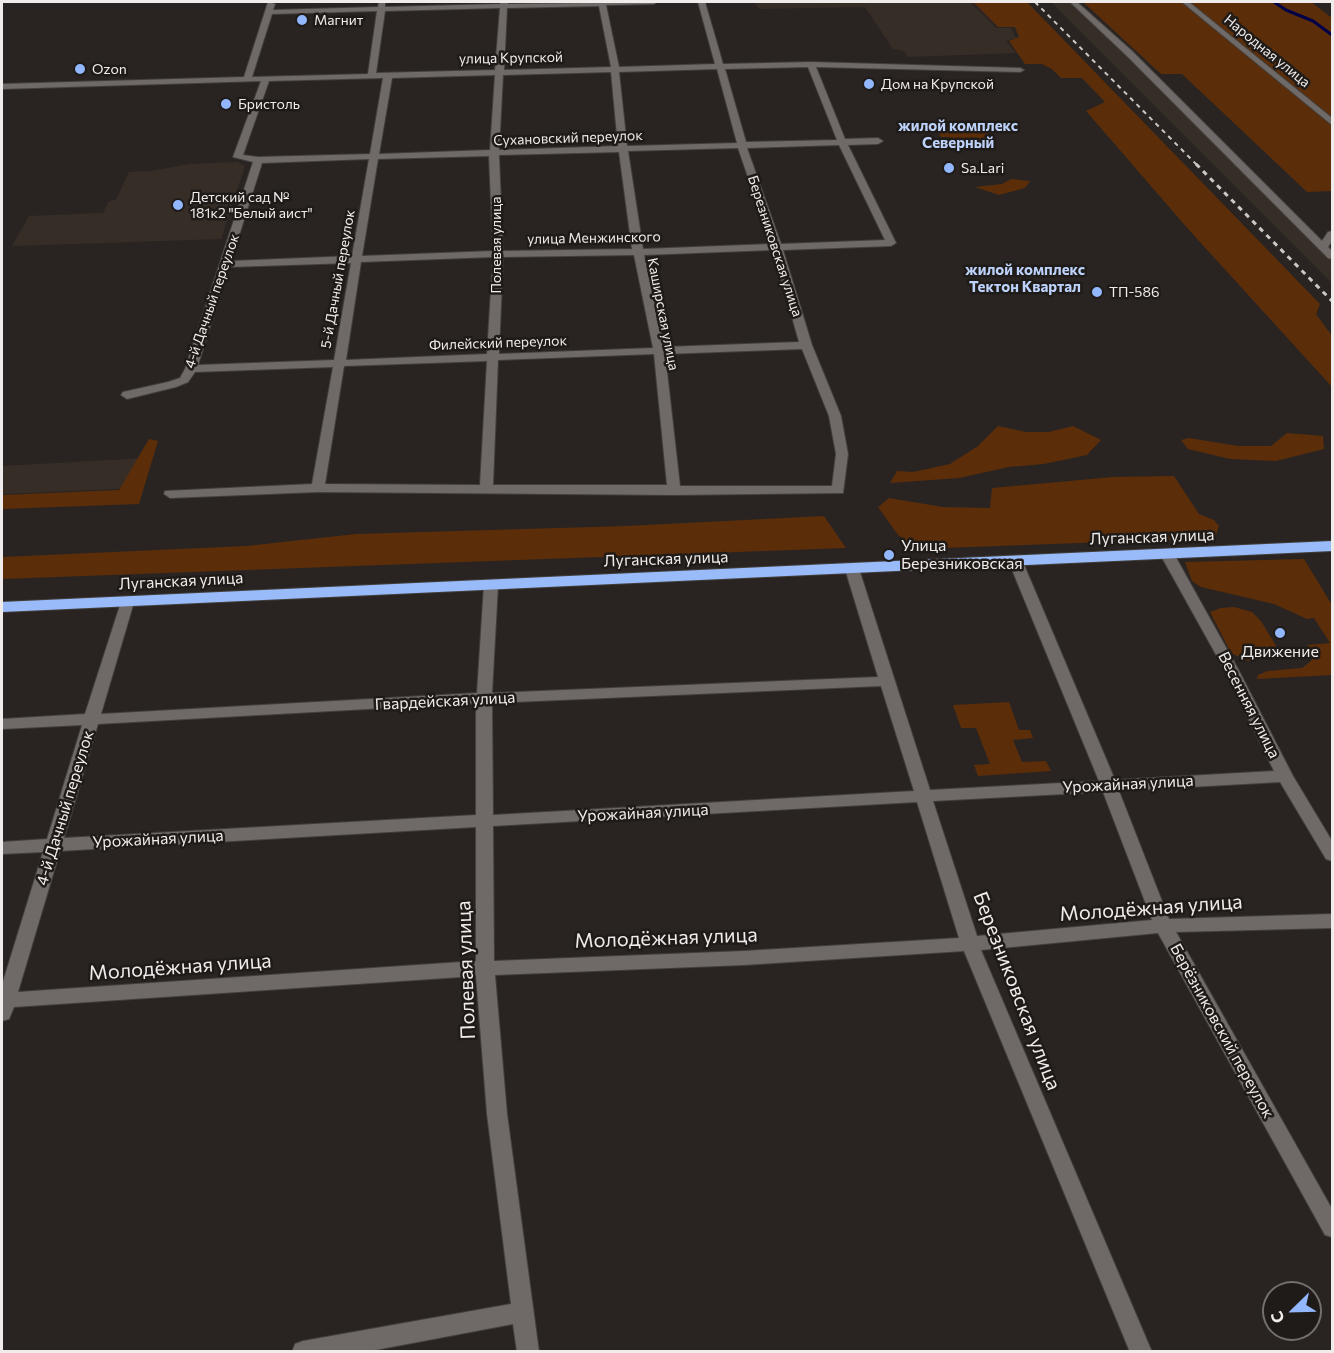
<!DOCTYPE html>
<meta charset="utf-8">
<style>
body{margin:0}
#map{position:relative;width:1334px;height:1353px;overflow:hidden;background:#292422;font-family:Commissioner,sans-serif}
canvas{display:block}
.frame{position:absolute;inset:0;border:3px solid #efeceb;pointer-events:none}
.north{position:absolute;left:1262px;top:1281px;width:60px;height:60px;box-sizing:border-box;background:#1f1b18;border:2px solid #726f6c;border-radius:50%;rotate:247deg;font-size:16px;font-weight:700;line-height:24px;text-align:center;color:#efeceb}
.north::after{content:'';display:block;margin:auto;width:21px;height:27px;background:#93b7fd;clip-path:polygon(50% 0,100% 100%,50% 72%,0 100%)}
</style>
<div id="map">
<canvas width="1334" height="1353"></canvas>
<div class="frame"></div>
<div class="north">С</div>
</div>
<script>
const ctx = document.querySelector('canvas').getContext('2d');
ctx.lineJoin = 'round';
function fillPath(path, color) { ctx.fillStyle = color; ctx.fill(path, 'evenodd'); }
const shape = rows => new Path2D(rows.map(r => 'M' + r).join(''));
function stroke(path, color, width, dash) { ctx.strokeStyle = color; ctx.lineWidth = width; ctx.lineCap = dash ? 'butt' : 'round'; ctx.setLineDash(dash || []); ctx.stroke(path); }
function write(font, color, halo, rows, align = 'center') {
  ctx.font = font + ' Commissioner,sans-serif'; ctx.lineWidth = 5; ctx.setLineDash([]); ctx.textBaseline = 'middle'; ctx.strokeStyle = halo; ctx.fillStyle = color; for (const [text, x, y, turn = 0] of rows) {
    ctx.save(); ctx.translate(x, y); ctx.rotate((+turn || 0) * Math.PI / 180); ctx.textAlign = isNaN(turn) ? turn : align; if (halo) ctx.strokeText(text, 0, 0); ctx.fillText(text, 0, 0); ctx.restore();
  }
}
const built = shape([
 [754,2,971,3,996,28,1011,28,1016,38,1006,41,1016,53,908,57,904,51,893,49,865,7,759,9],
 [1051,2,1074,2,1332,249,1332,283],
 [237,162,245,166,221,239,12,246,29,216,103,213,109,201,116,200,129,172,151,171,189,164],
 [148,458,138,488,2,494,2,466]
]);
const green = shape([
 [1027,2,1320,304,1316,314,1332,336,1332,387,1189,230,1086,111,1105,102,1082,78,1061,78,1052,69,1042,64,1025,64,1009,41,1019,37,1015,27,998,27,974,3],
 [1083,2,1311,2,1332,18,1332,191,1307,192,1182,74,1161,74],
 [979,122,989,134,996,137,953,141,950,137,941,137,935,128,944,124],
 [1011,179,1030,181,1025,188,999,195,975,187,1002,184],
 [998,426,1026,432,1049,432,1073,426,1101,440,1087,455,1044,464,1009,467,959,478,890,483,897,471,913,472,950,464,978,446],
 [1287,433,1323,436,1324,449,1276,461,1230,459,1188,449,1181,440,1189,438,1238,446,1271,446],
 [149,439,158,441,139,504,2,509,2,495,119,490],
 [1174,476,1199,514,1214,520,1219,526,1215,538,917,549,898,535,878,507,889,498,943,507,990,508,992,488,1113,477],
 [824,516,846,548,2,579,2,557,246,546,356,534,626,526],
 [1304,559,1332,605,1332,675,1257,679,1258,675,1268,671,1302,668,1311,661,1314,653,1307,645,1330,643,1314,618,1307,619,1274,604,1201,587,1192,581,1185,562],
 [1234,607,1252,612,1261,621,1276,646,1276,650,1271,656,1248,661,1231,653,1210,612,1221,608],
 [1009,702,1019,730,1030,730,1033,738,1013,740,1022,762,1046,761,1051,771,978,776,974,765,990,764,976,728,961,728,953,705]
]);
const stream = shape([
 [1274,2,1286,10,1313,21,1332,35]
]);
const minor = shape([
 [268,2,275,4,273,10,378,7,379,2,385,2,385,7,500,4,501,2,507,2,508,4,657,2,654,4,606,5,619,67,715,64,698,2,705,2,723,64,811,62,1020,68,1024,70,1020,72,816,67,845,139,878,138,883,141,878,144,848,145,896,243,891,246,783,250,812,345,841,416,848,454,843,493,674,495,318,492,170,498,164,494,165,491,312,484,333,367,195,372,188,382,176,387,127,399,121,395,123,392,168,382,180,378,185,369,253,162,233,157,261,81,2,89,2,84,244,77,268,2],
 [599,6,611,67,504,70,507,8,599,6],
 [500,8,495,70,376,73,385,11,500,8],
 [377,11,368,74,252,77,272,14,377,11],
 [808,67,837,140,746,142,725,69,808,67],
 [717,69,737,143,627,146,619,72,717,69],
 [611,72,618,146,499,150,503,75,611,72],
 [495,75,490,150,379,154,392,78,495,75],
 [383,78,370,154,258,157,243,155,269,81,383,78],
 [839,145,885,240,781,244,747,148,839,145],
 [738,148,771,244,643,249,628,151,738,148],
 [619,152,632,249,503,251,499,155,619,152],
 [489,156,493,251,362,256,378,159,489,156],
 [369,159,352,256,231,261,262,163,369,159],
 [773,250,799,342,664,347,644,255,773,250],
 [634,255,653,348,499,354,503,257,634,255],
 [493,257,487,354,346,360,361,262,493,257],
 [351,263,334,360,198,365,229,267,351,263],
 [802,349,829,416,836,454,832,486,680,486,665,354,802,349],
 [654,354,667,485,493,485,498,360,654,354],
 [487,361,480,485,325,484,344,366,487,361],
 [1070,2,1077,2,1132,51,1322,241,1328,232,1332,231,1332,241,1328,247,1332,251,1332,259,1328,258,1126,55,1070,2],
 [1182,2,1189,2,1332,118,1332,125,1182,2],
 [1167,550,1174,554,1238,669,1293,776,1332,841,1332,861,1326,859,1280,782,1119,791,1169,919,1332,914,1332,928,1176,932,1332,1209,1332,1237,1325,1235,1158,933,981,950,1152,1352,1130,1352,964,951,744,965,495,975,507,1114,539,1352,517,1352,513,1324,365,1352,292,1352,295,1344,303,1341,511,1304,487,1114,476,976,14,1007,9,1019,2,1021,2,985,43,852,2,854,2,842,47,839,82,725,2,729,2,719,85,714,122,599,132,599,134,602,101,714,477,693,484,585,491,581,498,585,492,693,878,677,845,569,852,565,859,569,930,790,1099,781,1008,560,1015,556,1022,560,1115,780,1274,771,1224,669,1160,554,1167,550],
 [881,686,914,791,493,815,492,703,881,686],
 [476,703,476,815,64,838,98,724,476,703],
 [1103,792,1152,920,977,936,933,801,1103,792],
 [917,802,959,938,744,951,494,961,493,826,917,802],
 [476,827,476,961,18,992,60,851,476,827]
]);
const highway = shape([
 [1332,541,1332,551,2,612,2,602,1332,541]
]);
const railFar1 = shape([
 [1035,2,1198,166]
]);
const rail = shape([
 [1196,164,1332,301]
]);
const markers = [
 [302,20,6,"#93b7fd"],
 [80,69,6,"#93b7fd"],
 [869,84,6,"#93b7fd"],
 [226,104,6,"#93b7fd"],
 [949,168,6,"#93b7fd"],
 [178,205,6,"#93b7fd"],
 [1097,292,6,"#93b7fd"],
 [889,555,6,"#93b7fd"],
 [1280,633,6,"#93b7fd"]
];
const farPoinames = [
 ["Магнит",314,20],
 ["Ozon",92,69],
 ["Дом на Крупской",881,84],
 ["Бристоль",238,104],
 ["Sa.Lari",961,168],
 ["Детский сад №",190,197],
 ["181к2 \"Белый аист\"",190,213],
 ["ТП-586",1109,292]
];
const farStreetnames = [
 ["Народная улица",1267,51,39],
 ["улица Крупской",511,58,-1],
 ["Сухановский переулок",568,138,-2],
 ["улица Менжинского",594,238,-1],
 ["Полевая улица",496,245,-90],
 ["Березниковская улица",775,246,72],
 ["5-й Дачный переулок",338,279,-80],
 ["4-й Дачный переулок",212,301,-71],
 ["Каширская улица",663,314,79],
 ["Филейский переулок",498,343,-2]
];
const farNeighbourhoodnames = [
 ["жилой комплекс",958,126],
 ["Северный",958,143],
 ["жилой комплекс",1025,270],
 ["Тектон Квартал",1025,287]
];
const streetNames = [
 ["Луганская улица",1152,537,-2],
 ["Луганская улица",666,559,-2],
 ["Луганская улица",181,581,-3],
 ["Гвардейская улица",445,701,-3],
 ["Весенняя улица",1249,705,63],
 ["Урожайная улица",1128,784,-3],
 ["4-й Дачный переулок",65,808,-73],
 ["Урожайная улица",643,813,-3],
 ["Урожайная улица",158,839,-3],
 ["Берёзниковский переулок",1222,1031,61]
];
const poiNames = [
 ["Улица",901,546],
 ["Березниковская",901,564],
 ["Движение",1280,652,"center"]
];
const nearStreetnames = [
 ["Молодёжная улица",1151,908,-4],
 ["Молодёжная улица",666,938,-2],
 ["Молодёжная улица",180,967,-4],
 ["Полевая улица",466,970,-92],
 ["Березниковская улица",1017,991,69]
];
fillPath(built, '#372d27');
fillPath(green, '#5c2d09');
stroke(stream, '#000049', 3);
stroke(minor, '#423f3c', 2);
stroke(highway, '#423f3c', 2);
fillPath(minor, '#6f6a67');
fillPath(highway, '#99bbfa');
stroke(railFar1, '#cbc8c6', 2, [4.5, 4.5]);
stroke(rail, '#cbc8c6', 3, [5, 5]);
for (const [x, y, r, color] of markers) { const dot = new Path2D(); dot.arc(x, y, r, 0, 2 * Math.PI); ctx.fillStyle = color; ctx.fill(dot); stroke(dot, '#1f1b18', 2); }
write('14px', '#efeceb', '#1f1b18', farPoinames, 'left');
write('14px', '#efeceb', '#1f1b18', farStreetnames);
write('bold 15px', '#bdd2fa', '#1f1b18', farNeighbourhoodnames);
write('16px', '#efeceb', '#1f1b18', streetNames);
write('16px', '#efeceb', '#1f1b18', poiNames, 'left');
write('20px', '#efeceb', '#1f1b18', nearStreetnames);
</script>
